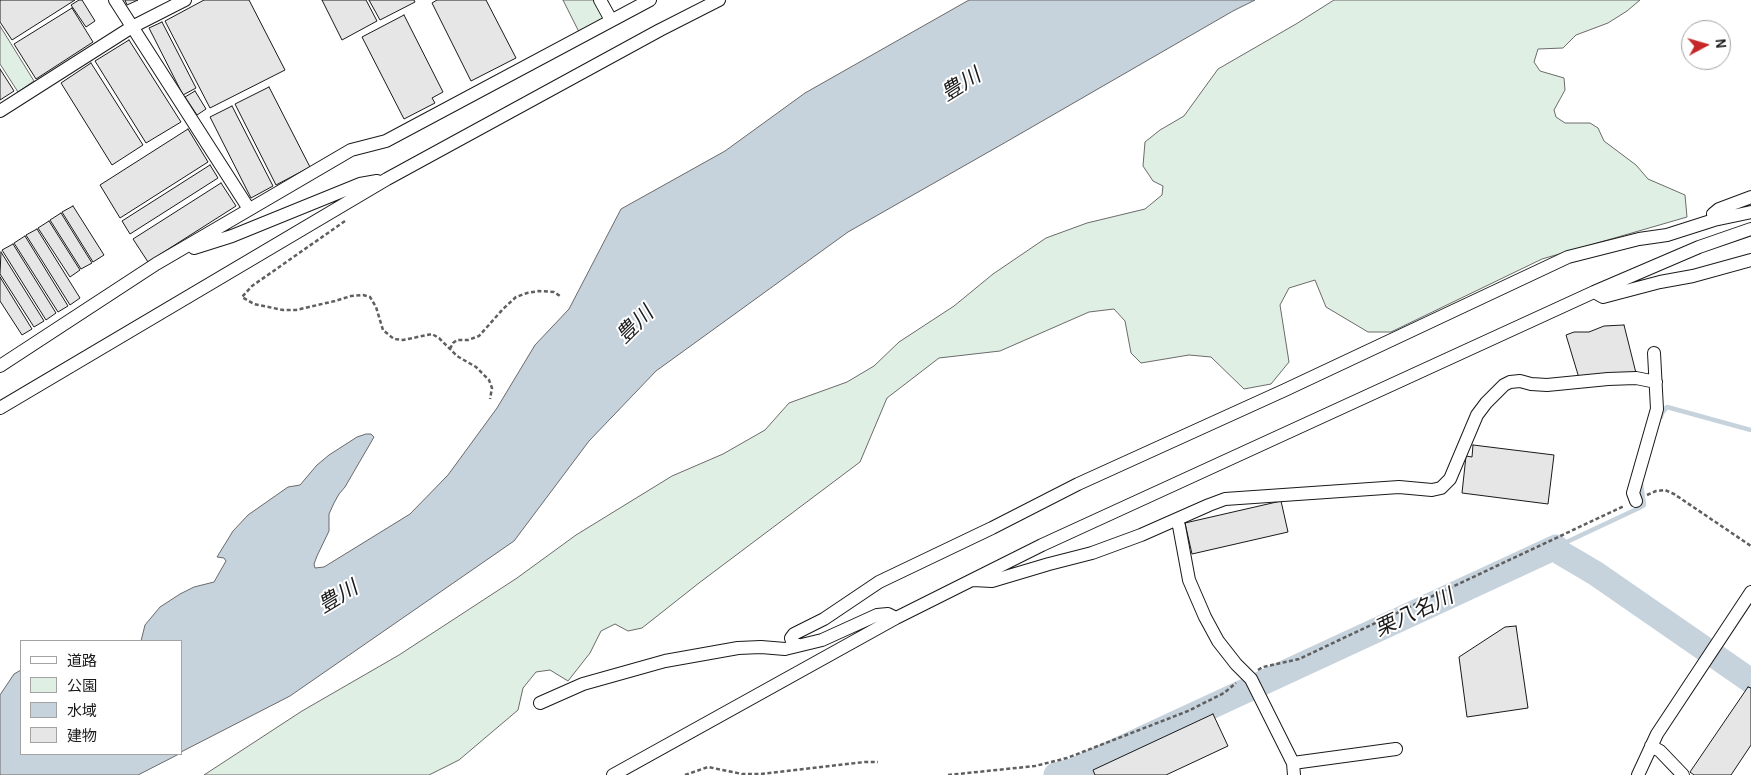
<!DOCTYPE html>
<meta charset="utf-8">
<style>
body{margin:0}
#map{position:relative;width:1751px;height:775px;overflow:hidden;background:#fff;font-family:"Alegreya Sans","Noto Sans JP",sans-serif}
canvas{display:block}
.legend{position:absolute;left:20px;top:640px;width:162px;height:115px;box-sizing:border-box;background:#fff;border:1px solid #a3a3a3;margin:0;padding:6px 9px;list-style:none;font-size:15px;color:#1a1a1a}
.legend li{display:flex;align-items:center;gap:10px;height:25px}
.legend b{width:25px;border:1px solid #a3a3a3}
.north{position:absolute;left:1681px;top:20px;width:50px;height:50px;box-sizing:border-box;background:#fff;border:1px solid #a3a3a3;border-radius:50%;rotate:84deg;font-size:14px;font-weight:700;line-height:20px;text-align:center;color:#1a1a1a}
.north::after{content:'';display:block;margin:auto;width:18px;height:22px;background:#c62828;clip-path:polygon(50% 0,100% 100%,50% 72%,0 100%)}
</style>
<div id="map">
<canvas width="1751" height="775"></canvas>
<ul class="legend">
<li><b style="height:6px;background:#fff"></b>道路</li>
<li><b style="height:14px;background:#e0efe3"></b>公園</li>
<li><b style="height:14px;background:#c6d2dc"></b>水域</li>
<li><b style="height:14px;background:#e6e6e6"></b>建物</li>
</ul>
<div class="north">N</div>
</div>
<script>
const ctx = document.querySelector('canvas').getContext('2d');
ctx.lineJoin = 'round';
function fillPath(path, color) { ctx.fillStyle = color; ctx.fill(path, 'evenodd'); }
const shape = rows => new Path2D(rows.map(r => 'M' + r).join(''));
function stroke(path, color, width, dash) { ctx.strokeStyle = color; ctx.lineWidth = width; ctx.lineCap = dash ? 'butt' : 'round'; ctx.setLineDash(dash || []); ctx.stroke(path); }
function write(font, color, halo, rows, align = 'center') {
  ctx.font = font + ' "Alegreya Sans","Noto Sans JP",sans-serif'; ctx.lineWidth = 4; ctx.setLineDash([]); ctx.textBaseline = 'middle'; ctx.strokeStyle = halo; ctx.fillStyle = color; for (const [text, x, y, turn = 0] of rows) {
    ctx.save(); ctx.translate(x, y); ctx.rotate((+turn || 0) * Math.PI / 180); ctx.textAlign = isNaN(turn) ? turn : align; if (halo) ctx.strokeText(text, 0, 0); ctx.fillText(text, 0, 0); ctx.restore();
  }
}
const green = shape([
 [563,0,594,0,604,19,579,32,563,0],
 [1334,0,1640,0,1627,11,1608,23,1576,35,1563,48,1538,49,1534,62,1540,71,1564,78,1565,90,1554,110,1556,117,1565,123,1590,123,1598,128,1604,141,1636,165,1648,179,1685,195,1687,217,1542,259,1391,332,1368,332,1326,307,1315,280,1289,288,1280,305,1289,362,1271,384,1244,389,1211,357,1189,355,1141,363,1131,353,1125,321,1114,309,1089,312,1000,351,939,358,887,398,860,462,699,583,642,628,628,631,615,624,601,631,590,653,568,681,550,670,536,672,523,688,518,710,459,760,429,775,204,775,302,711,399,655,517,578,576,535,672,476,723,454,765,430,789,403,847,382,874,366,899,342,954,306,993,274,1046,238,1087,223,1145,209,1162,195,1163,186,1153,181,1143,166,1145,142,1160,130,1184,116,1218,69,1296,24,1334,0],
 [0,26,34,81,18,92,0,64,0,26]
]);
const water = shape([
 [969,0,1255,0,1233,11,1006,142,848,232,656,371,589,441,514,541,290,696,181,752,181,641,141,641,145,625,160,607,180,594,194,587,214,582,226,561,224,558,217,557,233,531,248,515,288,487,300,485,317,465,329,455,357,437,366,434,371,434,374,437,345,487,339,494,334,503,329,514,329,531,317,556,314,564,315,568,324,567,410,514,448,475,497,408,535,345,569,309,621,209,725,151,805,93,969,0],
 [21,670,21,754,179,754,138,775,0,775,0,695,14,674,21,670]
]);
const stream = shape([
 [1661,417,1662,413,1667,407,1751,430],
 [1556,547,1639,508,1644,505,1641,484]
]);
const river = shape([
 [1056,775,1072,771,1556,547,1561,553,1595,573,1751,681]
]);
const building = shape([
 [0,0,75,0,12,40,0,22,0,0],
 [79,0,82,0,95,21,86,27,71,5,79,0],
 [125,0,138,0,127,5,125,0],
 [204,0,249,0,285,70,210,108,165,21,204,0],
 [322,0,366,0,377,21,342,40,322,0],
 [369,0,414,0,415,2,380,20,369,0],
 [437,0,486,0,516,58,471,81,432,3,437,0],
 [72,8,93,42,36,79,14,44,72,8],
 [404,15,443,92,432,98,435,103,404,119,362,37,404,15],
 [162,22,196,88,183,95,149,28,162,22],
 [129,40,181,122,146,143,95,61,129,40],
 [91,63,143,145,112,165,61,83,91,63],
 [0,69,14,91,0,100,0,69],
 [269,87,310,167,276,185,235,104,269,87],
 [195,91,206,109,197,115,185,97,195,91],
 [232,106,273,186,251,198,210,117,232,106],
 [188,129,208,162,120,218,100,185,188,129],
 [210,165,218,178,130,234,122,221,210,165],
 [221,183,236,206,148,262,133,239,221,183],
 [73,206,104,255,93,262,62,212,73,206],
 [61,213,92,263,81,269,50,220,61,213],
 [49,221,80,270,70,277,38,228,49,221],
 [37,229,80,298,70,305,26,235,37,229],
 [25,236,68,306,58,312,14,243,25,236],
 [13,244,56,313,46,320,2,250,13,244],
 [1,252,44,321,34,327,0,274,1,252],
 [0,277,32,329,22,335,0,301,0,277],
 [1624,325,1636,373,1579,378,1566,335,1574,332,1589,332,1604,326,1624,325],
 [1473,445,1554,455,1548,504,1462,493,1466,456,1472,457,1473,445],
 [1281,501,1288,532,1192,554,1185,523,1281,501],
 [1516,626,1528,708,1467,717,1459,657,1505,627,1516,626],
 [1748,687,1751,688,1751,745,1731,775,1694,775,1690,772,1748,687],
 [1213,714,1228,746,1166,775,1095,775,1093,770,1213,714]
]);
const path = shape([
 [345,221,252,286,242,297,254,304,283,310,296,310,335,301,351,296,363,295,370,297,376,307,383,330,389,335,394,339,403,340,432,334,439,338,457,356,476,367,489,380,492,388,490,399],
 [450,349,453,343,457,340,468,340,479,336,503,309,516,297,527,293,539,291,554,292,560,296],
 [1647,495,1656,491,1665,490,1674,494,1751,546],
 [1258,670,1263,667,1299,659,1624,506],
 [685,775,708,767,742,774,761,774,865,762,878,762],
 [948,775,1035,766,1067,758,1188,711,1224,693,1236,683]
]);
const minor = shape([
 [115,0,249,209],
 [600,0,611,20],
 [0,111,132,27,185,0],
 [1714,220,1713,214,1719,209,1751,197],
 [194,248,232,236,360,184,377,181],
 [1594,292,1603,297,1660,282,1693,276,1751,260],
 [0,366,156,264,351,150,386,141,650,0],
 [0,408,387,179,660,30,719,0],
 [1636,501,1633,493,1657,409,1654,353],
 [1176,521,1179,526,1189,580,1205,617,1218,641,1236,664,1251,679,1293,763,1294,775],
 [973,580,992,581,1049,564,1092,553,1141,535,1209,505,1225,499,1399,487,1432,490,1441,488,1450,479,1477,415,1486,403,1504,385,1510,382,1520,381,1531,384,1547,385,1608,379,1636,378,1656,382],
 [798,645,793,644,791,638,794,634,824,619,879,582,992,528,1078,484,1285,390,1568,257,1639,239,1667,235,1714,220,1751,212],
 [540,703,583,684,665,661,738,648,761,647,785,649,822,640,877,615,888,614,896,618],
 [1651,746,1660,751,1683,775],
 [1293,763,1396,749],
 [613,775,896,618,1042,545,1594,292,1699,247,1751,229],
 [1638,775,1657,734,1751,592]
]);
const waterNames = [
 ["豊川",961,85,-32],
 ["豊川",635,325,-45],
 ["豊川",338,597,-31],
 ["栗八名川",1414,613,-25]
];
fillPath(green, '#e0efe3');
stroke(green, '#6a6a6a', 1);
fillPath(water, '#c6d2dc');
stroke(water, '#6a6a6a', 1);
stroke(stream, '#c6d2dc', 4.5);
stroke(river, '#c6d2dc', 25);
fillPath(building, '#e6e6e6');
stroke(building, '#1a1a1a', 1);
stroke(minor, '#1a1a1a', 14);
stroke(path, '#5f5f5f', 2.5, [4, 2.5]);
stroke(minor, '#fff', 12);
write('italic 21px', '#1a1a1a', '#fff', waterNames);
</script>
